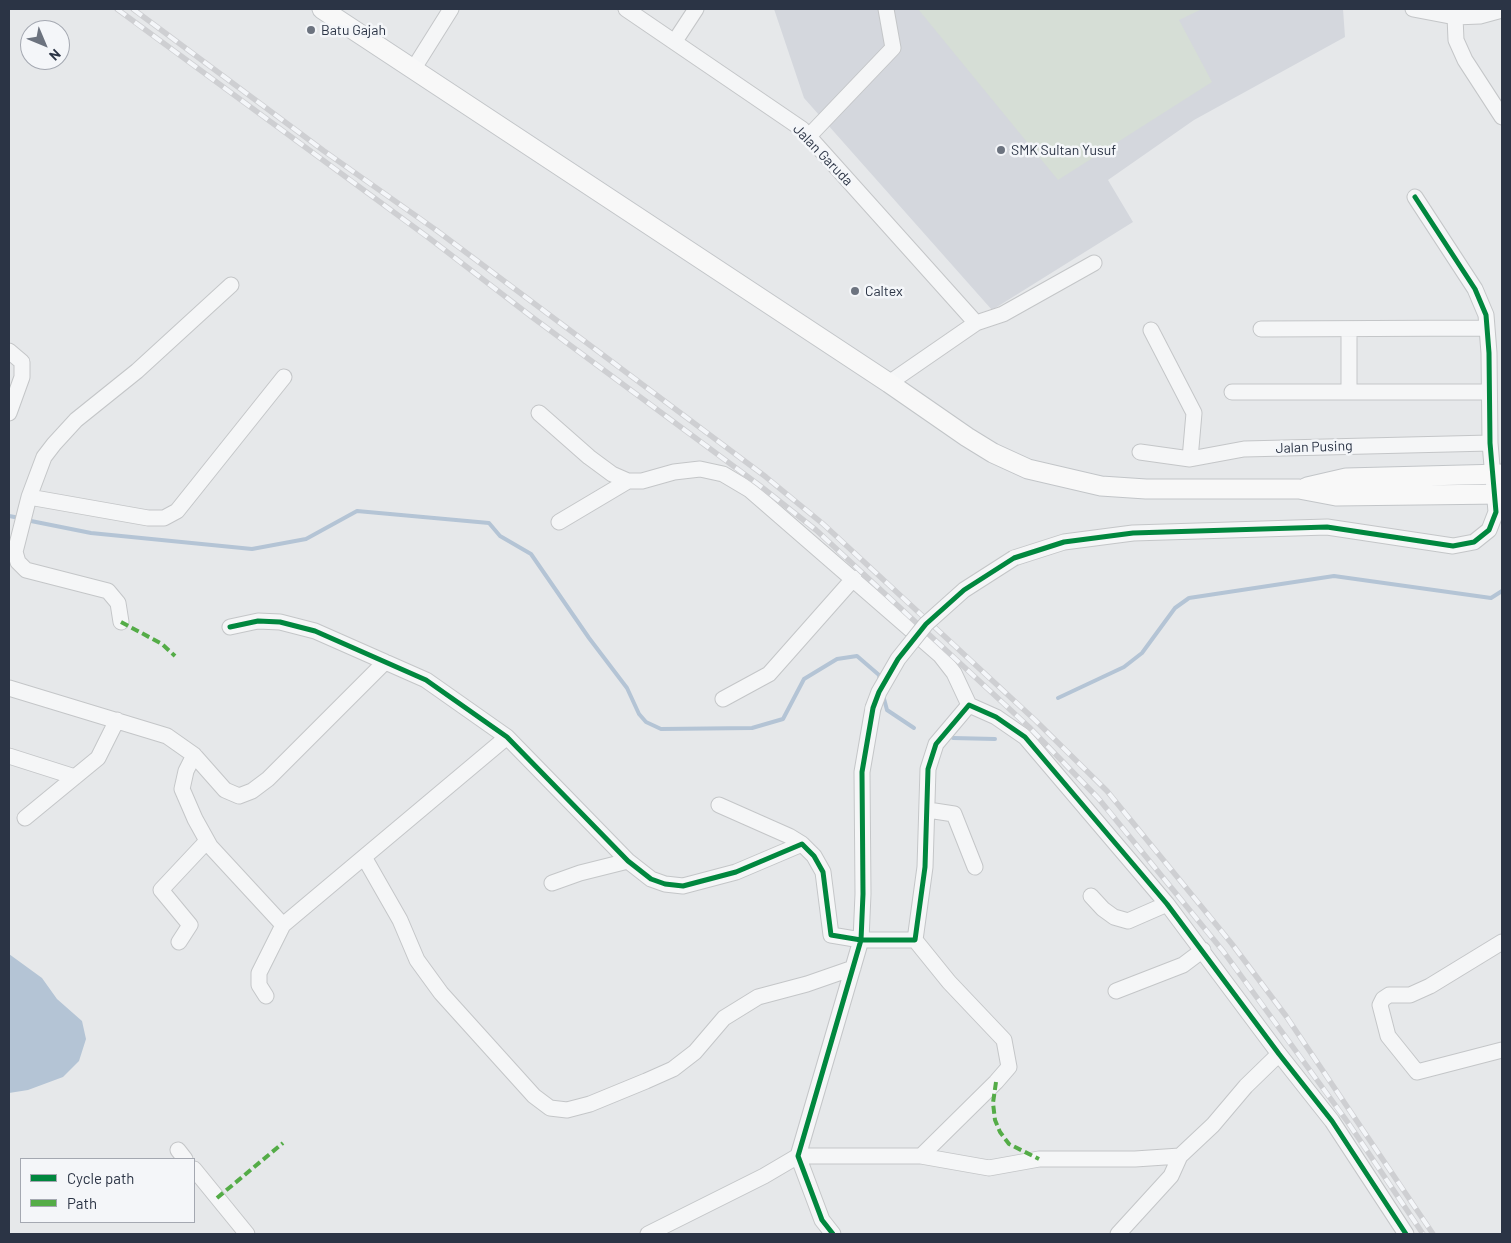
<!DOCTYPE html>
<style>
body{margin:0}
#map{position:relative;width:1511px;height:1243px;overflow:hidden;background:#e6e8ea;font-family:Barlow,sans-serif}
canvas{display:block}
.frame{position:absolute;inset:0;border:10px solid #2b3445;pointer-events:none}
.legend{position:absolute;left:20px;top:1158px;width:175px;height:65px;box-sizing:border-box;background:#f4f6f9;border:1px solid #a4a8b1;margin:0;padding:6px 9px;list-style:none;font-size:15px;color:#2b3445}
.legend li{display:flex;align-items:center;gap:10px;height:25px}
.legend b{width:25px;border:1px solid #a4a8b1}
.north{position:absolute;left:20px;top:20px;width:50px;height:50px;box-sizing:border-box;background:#f4f6f9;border:1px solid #a4a8b1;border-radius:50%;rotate:135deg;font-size:14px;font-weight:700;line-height:20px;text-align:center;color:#2b3445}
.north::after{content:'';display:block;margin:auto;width:18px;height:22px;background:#6c737f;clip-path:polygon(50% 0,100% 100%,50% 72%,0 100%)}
</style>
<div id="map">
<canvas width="1511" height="1243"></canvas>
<div class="frame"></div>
<ul class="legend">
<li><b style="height:6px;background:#00873e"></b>Cycle path</li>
<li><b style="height:6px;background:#54ac47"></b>Path</li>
</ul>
<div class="north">N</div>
</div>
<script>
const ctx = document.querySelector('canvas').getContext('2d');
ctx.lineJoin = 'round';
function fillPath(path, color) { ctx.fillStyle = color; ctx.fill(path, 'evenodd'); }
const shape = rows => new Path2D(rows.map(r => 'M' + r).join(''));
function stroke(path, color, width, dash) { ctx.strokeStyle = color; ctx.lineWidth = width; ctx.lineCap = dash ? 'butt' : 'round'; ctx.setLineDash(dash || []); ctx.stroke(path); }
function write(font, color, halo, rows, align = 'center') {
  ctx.font = font + ' Barlow,sans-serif'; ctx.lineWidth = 5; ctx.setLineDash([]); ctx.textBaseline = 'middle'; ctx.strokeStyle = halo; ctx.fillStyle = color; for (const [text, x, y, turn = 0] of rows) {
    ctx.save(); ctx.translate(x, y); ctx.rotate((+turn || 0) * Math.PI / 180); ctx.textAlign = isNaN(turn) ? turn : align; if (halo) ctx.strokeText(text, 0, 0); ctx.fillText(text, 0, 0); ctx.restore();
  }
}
const built = shape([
 [774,9,1343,9,1345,37,1194,120,1108,180,1133,222,992,310,804,98]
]);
const green = shape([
 [918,9,1202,9,1179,20,1212,82,1058,180]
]);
const water = shape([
 [9,954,42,978,57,999,82,1021,86,1039,79,1061,63,1077,28,1090,9,1093]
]);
const stream = shape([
 [9,516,20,518],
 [26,520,91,533,252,549,306,539,357,511,489,523,500,536,531,554,589,638,627,688,639,714,646,722,661,729,752,728,783,719,804,679,837,659,857,656,879,675,880,681],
 [883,695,887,710,914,728],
 [1058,698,1124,667,1142,653,1175,608,1189,598,1334,576,1491,598,1502,591],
 [953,738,995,739]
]);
const minor = shape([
 [626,9,802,129,976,323],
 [1413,9,1455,17,1480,16,1502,10],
 [1455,17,1456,40,1465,60,1502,117],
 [675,41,696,9],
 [414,68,451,9],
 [809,136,893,48,886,9],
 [1261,329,1487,328],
 [1151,330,1194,413,1190,459],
 [9,351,22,362,22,377,9,413],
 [889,383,976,323,1003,314,1094,263],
 [1232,392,1489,392],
 [1349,392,1349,329],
 [539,413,589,457,612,474,628,481,642,481,674,472,700,469,723,474,750,490,940,655,954,673,969,705],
 [1140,452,1190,459,1244,449,1490,443],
 [29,497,148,518,164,518,177,511,284,377],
 [559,522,628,481],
 [1014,558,1064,542,1133,533,1327,527,1453,546,1474,542,1489,530,1496,512,1490,443,1489,353,1486,315,1475,289,1415,197],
 [121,622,118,603,108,591,26,570,18,562,15,552,29,497,44,457,54,444,76,420,137,371,231,285],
 [230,627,258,621,280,622,315,631,426,680,507,737,628,861,651,879,665,884,683,886,736,872,802,844,814,856,823,872,831,935,861,940,915,940,925,867,928,769,936,744,969,705,996,717,1025,737,1167,904,1279,1054,1332,1121,1406,1234],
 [9,688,167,736,194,755,225,790,239,796,252,791,268,779,385,662],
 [723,699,769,674,854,578],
 [194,755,186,771,182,789,195,819,210,846,283,925],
 [9,756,75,777],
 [719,805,789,836,802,844],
 [928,810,954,814,975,867],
 [25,818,98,758,117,720],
 [364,857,400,920,417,960,441,993,534,1096,550,1108,567,1110,590,1104,646,1081,673,1069,695,1052,724,1018,758,997,807,984,853,968],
 [552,883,580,873,628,861],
 [1091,896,1103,909,1114,917,1128,921,1167,904],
 [915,940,949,982,1004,1040,1009,1067,996,1082,921,1156],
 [179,942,190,925,161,890,207,841],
 [1502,942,1430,986,1410,995,1389,995,1383,999,1380,1005,1388,1036,1417,1072,1502,1050],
 [1116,991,1183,965,1203,950],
 [266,996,259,985,259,973,283,925,507,737],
 [178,1150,185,1159],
 [194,1169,247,1234],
 [648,1234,764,1176,798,1156,921,1156,989,1168,1039,1159,1135,1159,1180,1156],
 [833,1234,822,1220,798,1156,861,940,863,894,862,772,873,708],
 [1118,1234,1171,1176,1180,1156,1213,1125,1246,1086,1279,1054]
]);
const major = shape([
 [322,9,889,383,967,437,993,453,1028,469,1101,486,1146,489,1299,489,1336,496,1502,494],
 [1307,487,1346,478,1502,474]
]);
const rail = shape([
 [117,9,429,238,532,317,759,485,816,530,1029,727,1098,798,1223,951,1349,1124,1423,1234],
 [133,9,324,151,436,230,766,477,822,523,1035,720,1107,791,1232,944,1286,1016,1433,1234]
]);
const minorBridge = shape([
 [873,708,879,692,898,659,926,624,964,590,1014,558]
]);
const quiet = shape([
 [121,622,162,644,175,656],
 [996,1082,993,1103,995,1120,1000,1132,1009,1144,1039,1159],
 [217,1198,283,1143]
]);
const cycleway = shape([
 [230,627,258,621,280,622,315,631,426,680,507,737,628,861,651,879,665,884,683,886,736,872,802,844,814,856,823,872,831,935,861,940,915,940,925,867,928,769,936,744,969,705,996,717,1025,737,1167,904,1279,1054,1332,1121,1406,1234],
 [833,1234,822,1220,798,1156,861,940,863,894,862,772,873,708,879,692,898,659,926,624,964,590,1014,558,1064,542,1133,533,1327,527,1453,546,1474,542,1489,530,1496,512,1490,443,1489,353,1486,315,1475,289,1415,197]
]);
const markers = [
 [311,30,5,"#6c737f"],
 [1001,150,5,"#6c737f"],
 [855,291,5,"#6c737f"]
];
const poiNames = [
 ["Batu Gajah",321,30],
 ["SMK Sultan Yusuf",1011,150],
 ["Caltex",865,291]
];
const streetNames = [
 ["Jalan Garuda",823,155,46],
 ["Jalan Pusing",1314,447,-2]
];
fillPath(built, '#d4d7dd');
fillPath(green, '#d6ded6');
fillPath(water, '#b4c4d5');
stroke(stream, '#b4c4d5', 4);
stroke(minor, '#c4c6c8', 17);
stroke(major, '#c2c5c8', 21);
stroke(minor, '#f5f6f7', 15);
stroke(major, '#f8f8f8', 19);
stroke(rail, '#cecfd2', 5.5);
stroke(rail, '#f4f6f9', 4, [11]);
stroke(minorBridge, '#c4c6c8', 17, []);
stroke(minorBridge, '#f5f6f7', 15);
stroke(quiet, '#54ac47', 4, [8, 4]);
stroke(cycleway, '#00873e', 5);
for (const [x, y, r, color] of markers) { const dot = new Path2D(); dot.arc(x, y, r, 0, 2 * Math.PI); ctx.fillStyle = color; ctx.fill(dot); stroke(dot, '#f4f6f9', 2); }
write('14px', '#2b3445', '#f4f6f9', poiNames, 'left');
write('14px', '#2b3445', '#f4f6f9', streetNames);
</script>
